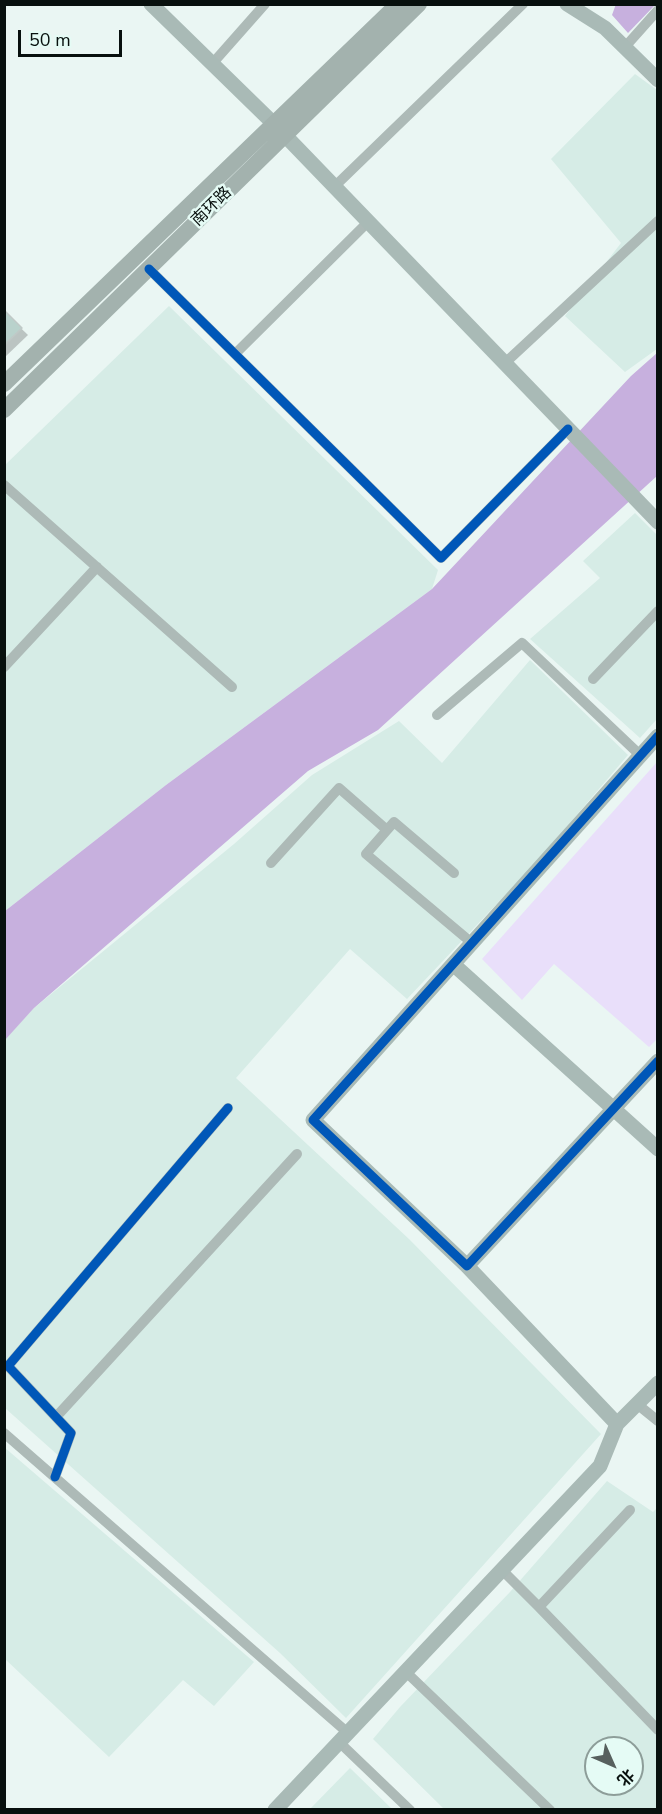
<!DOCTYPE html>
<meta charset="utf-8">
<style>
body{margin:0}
#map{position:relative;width:662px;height:1814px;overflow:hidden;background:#eaf6f3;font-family:"Nunito Sans","Noto Sans SC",sans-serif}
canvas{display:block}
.frame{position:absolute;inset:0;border:6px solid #08100e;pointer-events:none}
.north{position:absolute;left:584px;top:1736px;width:60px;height:60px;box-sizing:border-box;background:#e5fbf5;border:2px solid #8d9d99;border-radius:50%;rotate:135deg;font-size:16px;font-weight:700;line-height:24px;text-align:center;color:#08100e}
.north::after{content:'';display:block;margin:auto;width:21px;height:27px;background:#57605e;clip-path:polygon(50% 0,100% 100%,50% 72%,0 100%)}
.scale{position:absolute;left:18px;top:30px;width:104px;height:27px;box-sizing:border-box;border:3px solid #08100e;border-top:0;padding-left:8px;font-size:18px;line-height:21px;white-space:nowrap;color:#08100e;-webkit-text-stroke:4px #e5fbf5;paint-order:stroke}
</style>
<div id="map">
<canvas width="662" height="1814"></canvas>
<div class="frame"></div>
<div class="north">北</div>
<div class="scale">50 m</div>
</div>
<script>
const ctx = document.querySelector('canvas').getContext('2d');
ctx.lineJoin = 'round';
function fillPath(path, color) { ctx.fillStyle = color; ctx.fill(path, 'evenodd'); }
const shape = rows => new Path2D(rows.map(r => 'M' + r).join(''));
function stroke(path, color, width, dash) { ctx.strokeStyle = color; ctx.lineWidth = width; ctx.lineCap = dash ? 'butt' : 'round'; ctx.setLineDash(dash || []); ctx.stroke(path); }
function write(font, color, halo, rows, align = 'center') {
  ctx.font = font + ' "Nunito Sans","Noto Sans SC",sans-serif'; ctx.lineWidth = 5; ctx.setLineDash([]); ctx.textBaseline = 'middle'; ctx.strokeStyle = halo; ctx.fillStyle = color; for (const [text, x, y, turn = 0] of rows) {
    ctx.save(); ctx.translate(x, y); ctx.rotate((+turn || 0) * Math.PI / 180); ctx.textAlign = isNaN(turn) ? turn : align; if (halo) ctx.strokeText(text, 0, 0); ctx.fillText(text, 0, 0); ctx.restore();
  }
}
const built = shape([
 [635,74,657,90,657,349,625,372,565,316,621,243,551,159],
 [169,306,438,570,432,589,166,785,5,911,5,465],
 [635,513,657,535,657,719,640,738,530,639,600,578,583,561],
 [530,660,628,755,540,858,407,999,350,949,236,1078,409,1239,601,1434,346,1718,280,1653,5,1408,4,1040,34,1008,234,844,312,775,399,721,442,763],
 [4,1447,254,1662,214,1706,183,1680,109,1757,5,1659],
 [607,1481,653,1512,657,1508,657,1809,444,1809,373,1739,400,1707,510,1592],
 [596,1748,632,1748,632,1784,596,1784],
 [350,1768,392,1809,310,1809]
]);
const green = shape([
 [657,762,658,1038,649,1047,554,964,522,1000,482,959]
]);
const water = shape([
 [616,4,655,4,655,5,628,33,612,15],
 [657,353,657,476,378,730,308,771,34,1008,5,1040,5,911,166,785,432,589,631,376]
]);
const shadow = shape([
 [4,312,28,335,4,358]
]);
const building = shape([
 [4,310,22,328,4,345,4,310]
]);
const street = shape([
 [625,47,658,10],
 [212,64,265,4],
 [334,187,523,4],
 [149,269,441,558,568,429],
 [235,354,368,222],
 [505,363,658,221],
 [4,485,232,687],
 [4,667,97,567],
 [593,679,658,611],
 [437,715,522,643,640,755],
 [271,863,339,788,387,830],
 [454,873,394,822,366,854,472,943],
 [637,1404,658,1421],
 [56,1417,297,1154],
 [4,1433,348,1733],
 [55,1477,71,1433,8,1366,228,1108],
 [502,1570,539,1607,630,1510],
 [539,1607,658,1730],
 [406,1672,550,1810],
 [339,1742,410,1810]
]);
const secondary = shape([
 [151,4,274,124,658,522],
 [567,4,605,28,658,80],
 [658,736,313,1120,467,1266,658,1061],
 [453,964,658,1149],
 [467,1266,617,1424],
 [275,1810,600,1466,617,1424,658,1383]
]);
const primary = shape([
 [4,384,398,4],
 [4,410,419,4]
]);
const cycleway = shape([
 [149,269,441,558,568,429],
 [658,736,313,1120,467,1266,658,1061],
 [55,1477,71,1433,8,1366,228,1108]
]);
const streetNames = [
 ["南环路",212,207,-44]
];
fillPath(built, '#d6ece6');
fillPath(green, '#e9dffa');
fillPath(water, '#c7b0de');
fillPath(shadow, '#0003');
fillPath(building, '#b9d2cc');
stroke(building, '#c0c9c7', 1.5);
stroke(street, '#adbab7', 10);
stroke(secondary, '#a9bab6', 15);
stroke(primary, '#a3b2ae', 16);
stroke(cycleway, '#0057b8', 9);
write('16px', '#08100e', '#e5fbf5', streetNames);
</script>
